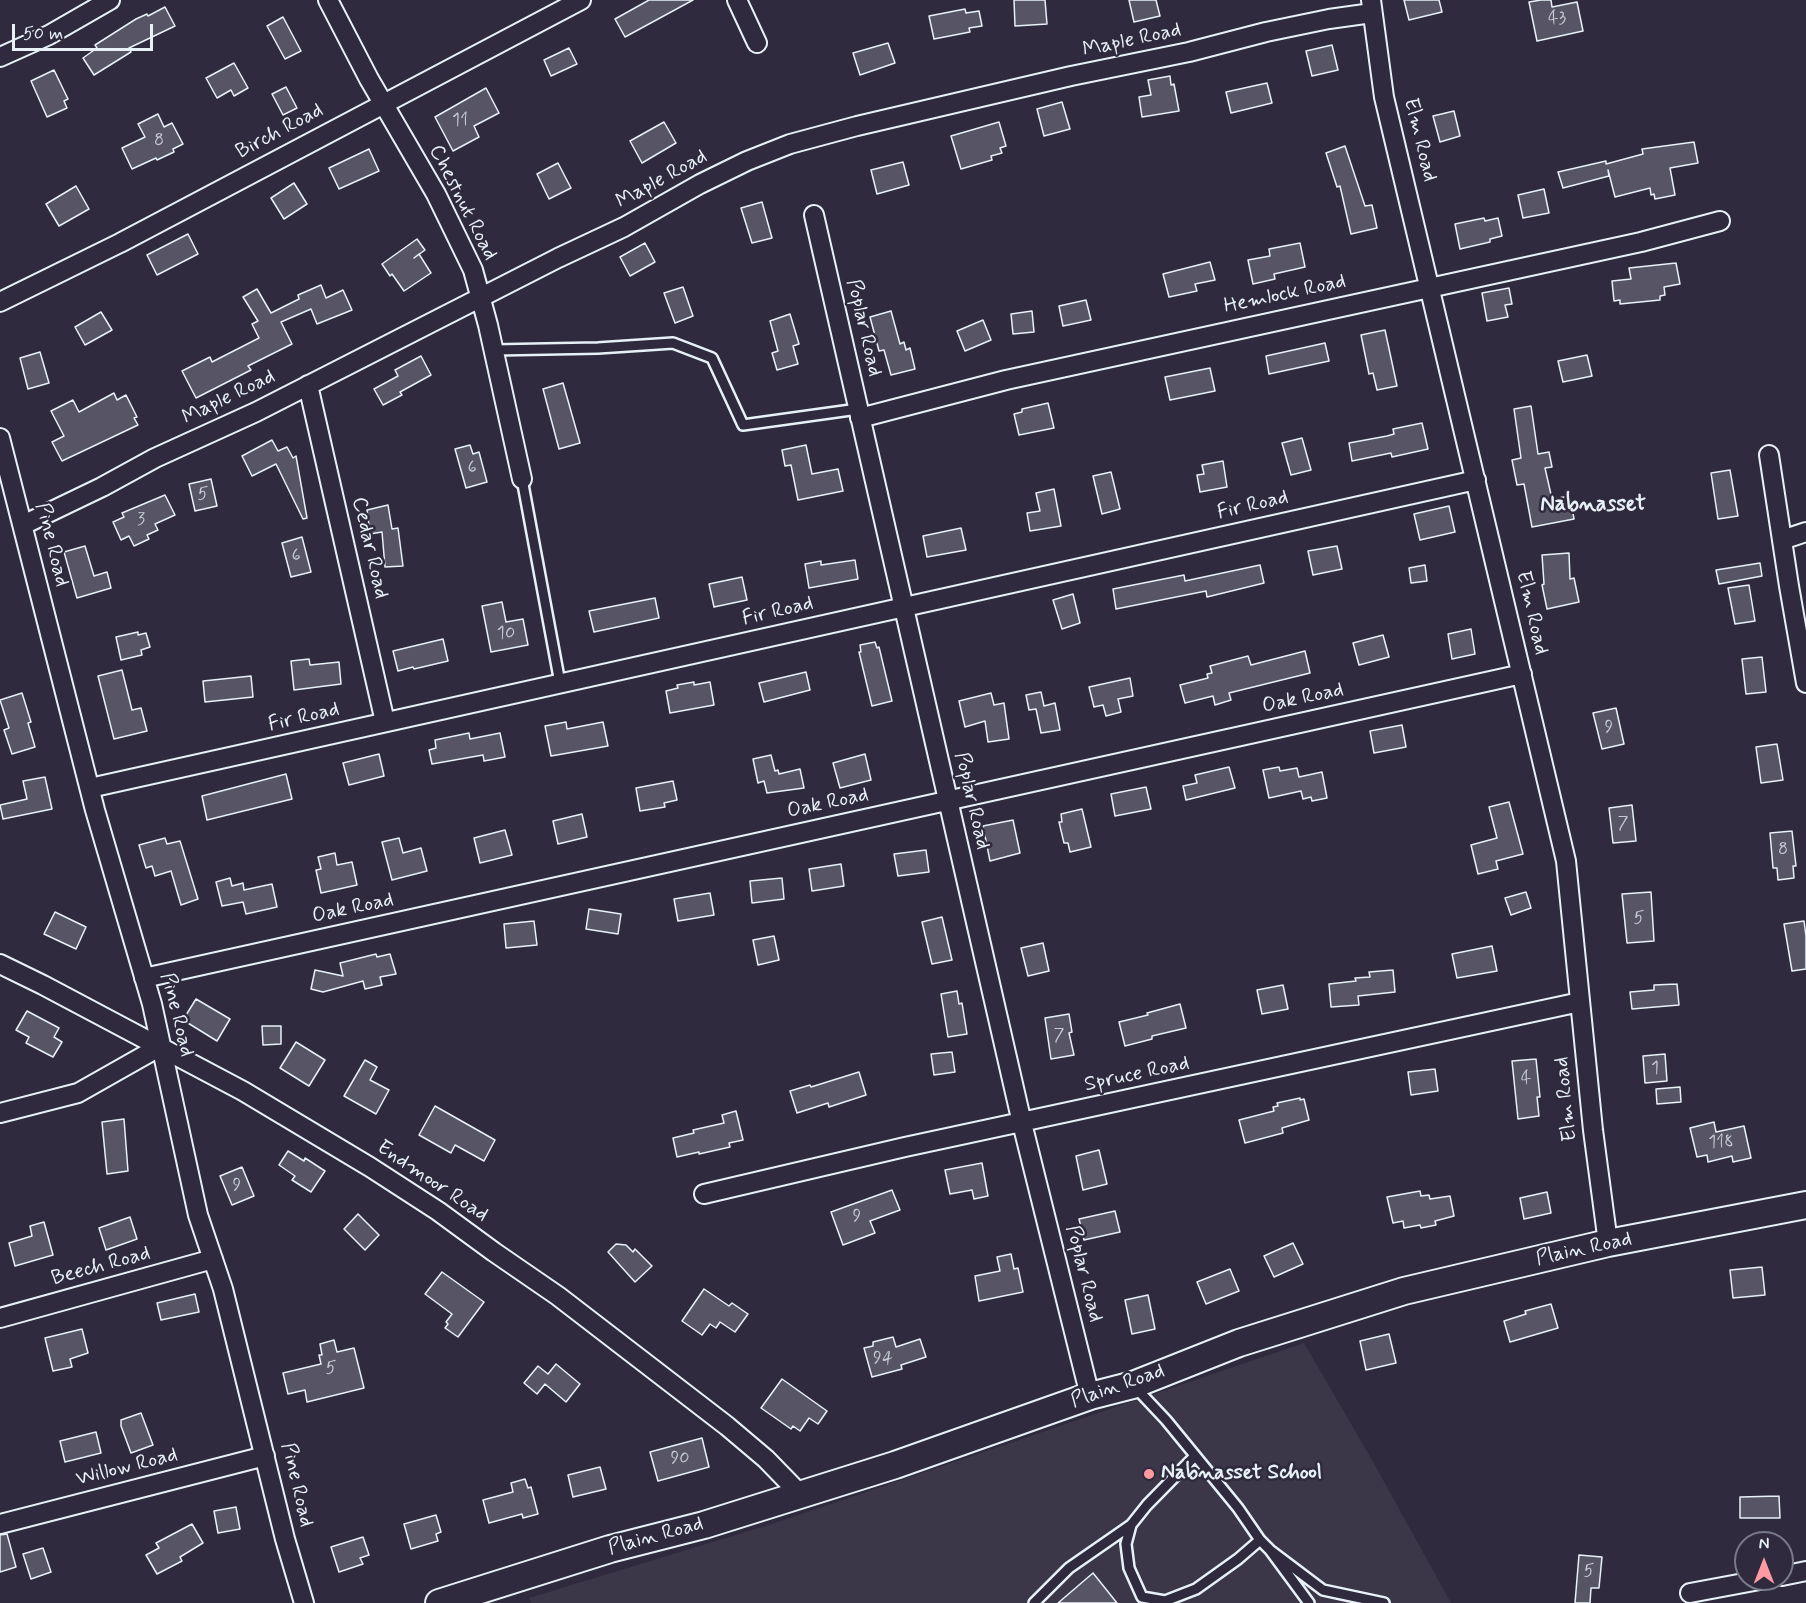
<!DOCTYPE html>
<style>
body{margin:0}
#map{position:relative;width:1806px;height:1603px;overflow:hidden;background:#2f2a3d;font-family:Mynerve,sans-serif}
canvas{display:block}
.north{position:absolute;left:1734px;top:1531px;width:60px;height:60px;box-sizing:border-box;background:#2f2a3d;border:2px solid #797a88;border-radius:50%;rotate:0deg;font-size:16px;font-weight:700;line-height:24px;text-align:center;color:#e8f1f8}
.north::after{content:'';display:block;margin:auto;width:21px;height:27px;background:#ff9aa2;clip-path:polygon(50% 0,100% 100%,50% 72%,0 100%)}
.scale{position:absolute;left:12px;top:24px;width:141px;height:27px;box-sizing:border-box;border:3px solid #e8f1f8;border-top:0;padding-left:8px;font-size:18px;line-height:21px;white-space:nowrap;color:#e8f1f8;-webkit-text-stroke:4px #2f2a3d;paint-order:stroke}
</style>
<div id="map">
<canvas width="1806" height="1603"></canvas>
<div class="north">N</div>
<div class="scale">50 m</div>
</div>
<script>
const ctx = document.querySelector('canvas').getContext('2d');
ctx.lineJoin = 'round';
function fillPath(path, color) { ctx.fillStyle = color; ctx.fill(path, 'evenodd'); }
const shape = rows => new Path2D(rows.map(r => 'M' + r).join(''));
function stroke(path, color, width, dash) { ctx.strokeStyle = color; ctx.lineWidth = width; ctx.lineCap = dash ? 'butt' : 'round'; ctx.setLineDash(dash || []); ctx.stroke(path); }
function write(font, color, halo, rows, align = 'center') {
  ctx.font = font + ' Mynerve,sans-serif'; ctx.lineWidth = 5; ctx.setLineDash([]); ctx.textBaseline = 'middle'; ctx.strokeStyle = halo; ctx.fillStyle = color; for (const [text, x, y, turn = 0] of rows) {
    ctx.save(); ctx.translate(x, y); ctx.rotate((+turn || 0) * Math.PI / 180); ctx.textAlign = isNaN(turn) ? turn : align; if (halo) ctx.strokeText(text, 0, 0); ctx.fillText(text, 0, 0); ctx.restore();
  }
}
const built = shape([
 [1304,1343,1372,1460,1451,1603,531,1603,529,1598,775,1523]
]);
const building = shape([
 [649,0,693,0,625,37,615,19,649,0],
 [1014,0,1045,0,1047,24,1015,26,1014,0],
 [1129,0,1156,0,1160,16,1134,22,1129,0],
 [1404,0,1439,0,1442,12,1409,20,1404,0],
 [1541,0,1551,0,1552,7,1577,2,1583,31,1537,41,1529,2,1541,0],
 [165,7,175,26,129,48,131,52,94,75,83,58,97,48,95,45,136,19,147,14,148,16,165,7],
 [965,9,966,13,979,11,982,26,969,28,970,32,934,39,929,16,965,9],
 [283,17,301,51,285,59,267,26,283,17],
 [888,43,895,63,860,75,853,53,888,43],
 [1332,45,1338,70,1312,76,1306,51,1332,45],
 [569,48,577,64,551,76,544,60,569,48],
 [234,63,248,88,234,96,231,90,217,98,206,78,234,63],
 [54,70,68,99,64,101,67,108,47,117,31,81,54,70],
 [1170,76,1171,85,1174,84,1179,111,1142,117,1139,97,1151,95,1148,80,1170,76],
 [1267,83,1272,103,1231,113,1226,92,1267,83],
 [286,87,297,108,283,115,272,94,286,87],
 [486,88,499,113,474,126,479,137,453,151,435,117,486,88],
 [1062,102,1070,129,1044,136,1037,109,1062,102],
 [1454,111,1460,136,1440,142,1433,116,1454,111],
 [158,114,164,127,172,123,183,144,173,149,174,152,157,160,156,158,132,169,122,148,145,137,138,124,158,114],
 [664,122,676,143,642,163,630,141,664,122],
 [999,122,1006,146,1000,148,1002,153,991,156,992,160,961,169,951,136,999,122],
 [1694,142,1698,163,1670,168,1675,195,1655,199,1654,194,1651,195,1650,188,1615,197,1608,170,1609,176,1563,188,1558,172,1606,161,1606,164,1643,154,1642,149,1694,142],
 [1345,146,1365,206,1372,205,1377,228,1351,234,1340,186,1337,187,1326,153,1345,146],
 [369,149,379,171,339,189,329,168,369,149],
 [903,162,909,185,877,194,871,170,903,162],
 [558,163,571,188,549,199,537,174,558,163],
 [294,183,307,204,284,219,271,198,294,183],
 [76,186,89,209,59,226,46,204,76,186],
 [1544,189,1549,213,1523,218,1518,195,1544,189],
 [762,202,772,238,752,243,741,208,762,202],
 [1484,218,1485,221,1498,218,1502,236,1490,239,1490,242,1460,249,1455,224,1484,218],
 [188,234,198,254,157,275,147,255,188,234],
 [417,239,425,250,414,258,419,254,431,273,404,291,392,274,390,276,382,264,417,239],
 [645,243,655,262,630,276,620,257,645,243],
 [1300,243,1305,267,1274,274,1275,279,1253,284,1248,260,1270,256,1269,249,1300,243],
 [1210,262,1215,280,1195,284,1197,291,1169,297,1163,274,1210,262],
 [1676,263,1680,284,1664,287,1665,295,1660,296,1660,300,1620,304,1620,300,1614,301,1612,281,1631,279,1629,268,1676,263],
 [321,285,326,298,343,290,352,310,317,324,311,309,281,322,292,344,248,366,251,370,196,398,182,371,210,357,212,362,259,338,252,324,258,321,243,297,257,289,271,313,299,299,298,295,321,285],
 [683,287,693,316,675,323,664,293,683,287],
 [1509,288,1512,304,1505,305,1508,317,1487,321,1482,293,1509,288],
 [1086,300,1091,320,1063,326,1059,306,1086,300],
 [891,311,900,344,904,342,906,350,910,348,915,369,891,375,884,350,879,351,870,317,891,311],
 [1032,311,1034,332,1013,334,1011,314,1032,311],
 [101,312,112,330,85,345,75,327,101,312],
 [790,314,799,344,793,346,798,364,777,370,772,353,778,351,770,321,790,314],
 [983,320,991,340,965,351,957,331,983,320],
 [1385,330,1397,386,1377,390,1373,373,1369,374,1361,335,1385,330],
 [1325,343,1329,361,1269,374,1266,356,1325,343],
 [40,352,49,383,28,389,20,358,40,352],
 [1587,355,1592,376,1563,382,1558,361,1587,355],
 [421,356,431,375,400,392,402,395,383,405,374,389,398,376,395,370,421,356],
 [1210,368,1215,391,1170,400,1165,377,1210,368],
 [563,383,580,443,559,449,543,389,563,383],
 [114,393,117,400,126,395,137,417,134,418,138,425,62,461,52,442,64,436,51,411,73,400,79,412,114,393],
 [1048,403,1054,428,1019,435,1014,414,1022,412,1022,409,1048,403],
 [1531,406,1538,454,1549,452,1552,467,1545,468,1552,499,1570,496,1574,519,1532,527,1524,484,1517,485,1512,460,1521,458,1514,409,1531,406],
 [1422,423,1428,449,1392,457,1391,453,1352,461,1349,443,1387,436,1394,434,1393,429,1422,423],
 [1302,438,1311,470,1291,475,1282,443,1302,438],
 [272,440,278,451,287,447,293,458,296,456,307,518,303,519,276,464,252,476,242,456,272,440],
 [470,445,473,454,479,452,487,482,466,488,455,449,470,445],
 [806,445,812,474,838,469,843,491,798,500,791,465,785,466,782,450,806,445],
 [1223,461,1227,487,1200,492,1197,475,1204,474,1202,465,1223,461],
 [1730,470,1738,516,1718,519,1711,473,1730,470],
 [1111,472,1120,509,1102,514,1093,476,1111,472],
 [211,479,217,506,195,511,189,484,211,479],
 [1054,489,1061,526,1030,531,1027,513,1040,511,1036,493,1054,489],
 [165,495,175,515,155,524,158,530,147,535,149,539,134,546,129,536,121,540,113,522,124,517,122,513,165,495],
 [388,505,392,529,398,528,403,566,385,567,382,532,370,534,367,510,388,505],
 [1449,506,1455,532,1420,540,1414,514,1449,506],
 [961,528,966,550,927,557,923,536,961,528],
 [302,537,311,572,291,577,282,543,302,537],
 [85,546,94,576,107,572,111,588,77,598,64,552,85,546],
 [1337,546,1342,569,1313,575,1308,551,1337,546],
 [1569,553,1570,579,1574,578,1579,602,1547,609,1542,585,1544,584,1542,555,1569,553],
 [855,560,858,579,809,588,805,564,821,561,821,565,855,560],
 [1760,563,1762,576,1719,584,1716,570,1760,563],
 [1260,565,1264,583,1207,597,1206,591,1116,609,1113,589,1184,575,1185,581,1260,565],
 [1425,565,1427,581,1411,583,1409,568,1425,565],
 [742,577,747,600,714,607,709,584,742,577],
 [1749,585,1755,621,1735,624,1728,588,1749,585],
 [1073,594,1080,623,1062,629,1053,600,1073,594],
 [655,598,659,618,594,632,589,611,655,598],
 [502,602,506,622,523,619,528,645,491,652,482,606,502,602],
 [1471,629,1475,654,1452,659,1448,634,1471,629],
 [138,632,138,635,146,633,150,647,141,650,142,655,121,660,116,637,138,632],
 [1383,635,1389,657,1359,665,1353,643,1383,635],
 [443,639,448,661,414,669,413,667,398,671,393,651,443,639],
 [875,642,877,648,879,647,892,701,872,706,859,652,861,652,860,645,875,642],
 [1305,651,1310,673,1229,693,1231,700,1215,705,1213,696,1185,703,1180,685,1208,678,1207,674,1212,673,1210,666,1248,656,1251,665,1305,651],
 [1762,657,1766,692,1746,694,1742,659,1762,657],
 [309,659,310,665,339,662,341,684,294,690,291,661,309,659],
 [122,670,132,710,141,708,147,731,114,739,98,676,122,670],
 [806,672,810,690,764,702,759,683,806,672],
 [251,676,253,697,205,702,203,681,251,676],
 [1130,678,1133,696,1118,699,1121,712,1106,716,1103,705,1094,707,1089,687,1130,678],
 [694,682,694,685,710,682,714,705,670,713,666,691,678,688,677,685,694,682],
 [1041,692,1044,706,1055,703,1060,730,1041,733,1036,709,1029,710,1026,695,1041,692],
 [22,693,31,722,28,723,35,747,12,754,4,730,9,728,0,700,22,693],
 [991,693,994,705,1004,703,1009,739,988,742,985,721,965,727,959,701,991,693],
 [1616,708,1624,744,1602,749,1593,713,1616,708],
 [566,722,567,729,603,722,608,746,551,756,545,726,566,722],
 [1402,725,1406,747,1374,753,1370,731,1402,725],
 [469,733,470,739,500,733,505,757,484,761,483,755,432,764,429,750,436,748,435,740,469,733],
 [1777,744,1783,780,1761,783,1756,747,1777,744],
 [379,754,384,776,349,785,343,763,379,754],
 [865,754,871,780,840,788,833,763,865,754],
 [771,755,775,771,778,770,779,774,800,769,804,788,767,793,764,781,758,783,753,759,771,755],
 [1229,767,1235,788,1186,800,1183,786,1197,783,1195,775,1229,767],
 [1279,767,1280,771,1297,768,1299,777,1322,772,1327,798,1312,801,1311,797,1303,799,1301,791,1269,798,1263,770,1279,767],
 [286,774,292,799,207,820,202,796,286,774],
 [45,777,52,809,3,819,0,805,27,799,23,781,45,777],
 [673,781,677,800,664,803,665,807,640,811,636,788,673,781],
 [1146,787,1151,809,1115,816,1111,794,1146,787],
 [1509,802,1523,854,1496,861,1498,869,1478,874,1471,845,1497,838,1489,807,1509,802],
 [1632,805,1636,841,1613,843,1609,808,1632,805],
 [1082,809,1091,847,1070,852,1068,843,1064,843,1059,822,1062,822,1061,814,1082,809],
 [582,814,587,837,558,844,553,821,582,814],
 [1013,820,1020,853,990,861,983,826,1013,820],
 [505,830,512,855,480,863,474,838,505,830],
 [1792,831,1796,866,1793,866,1794,878,1778,880,1777,868,1773,868,1770,833,1792,831],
 [165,838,167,844,180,841,198,899,181,905,171,871,155,876,152,866,146,868,139,845,165,838],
 [399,838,403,853,421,848,427,871,392,880,382,842,399,838],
 [926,850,929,872,898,876,894,854,926,850],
 [335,853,337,865,352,862,357,885,321,893,316,870,321,869,318,857,335,853],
 [841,864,844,886,812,891,809,869,841,864],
 [230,878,232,886,243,883,244,890,272,884,277,907,246,914,243,902,222,906,216,882,230,878],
 [782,878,784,899,752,903,750,881,782,878],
 [1526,892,1531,908,1511,915,1505,898,1526,892],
 [1651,892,1654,941,1627,943,1622,894,1651,892],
 [710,893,714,915,678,921,674,899,710,893],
 [589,909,621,914,618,934,586,929,589,909],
 [55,912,86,927,76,949,44,934,55,912],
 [942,917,952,960,932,964,922,922,942,917],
 [534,921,537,945,506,948,504,924,534,921],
 [1804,921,1806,936,1806,969,1792,971,1784,924,1804,921],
 [774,936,779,960,758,965,753,940,774,936],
 [1043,943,1049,971,1028,976,1021,948,1043,943],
 [1492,946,1497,971,1457,978,1452,954,1492,946],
 [376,954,377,957,390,954,396,974,380,977,382,985,365,989,363,981,323,992,311,989,315,970,343,976,340,963,376,954],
 [1393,970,1395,992,1358,996,1359,1005,1331,1007,1329,984,1356,981,1355,978,1370,977,1369,972,1393,970],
 [1677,984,1679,1005,1632,1009,1630,992,1654,990,1654,985,1677,984],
 [1283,985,1288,1009,1262,1014,1257,990,1283,985],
 [957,991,959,1004,962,1003,967,1034,948,1037,941,994,957,991],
 [196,999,230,1019,217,1041,183,1020,196,999],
 [1180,1004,1186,1028,1152,1036,1152,1039,1125,1046,1119,1022,1148,1015,1147,1013,1180,1004],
 [27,1011,59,1028,54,1037,62,1042,53,1057,26,1043,29,1037,16,1030,27,1011],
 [1069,1014,1072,1032,1069,1033,1074,1055,1051,1059,1045,1018,1069,1014],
 [262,1026,281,1026,281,1044,263,1045,262,1026],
 [296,1042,325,1060,309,1086,280,1068,296,1042],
 [952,1052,955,1072,934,1075,931,1054,952,1052],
 [1665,1054,1667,1081,1645,1083,1643,1056,1665,1054],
 [1536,1059,1540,1097,1537,1097,1539,1116,1518,1119,1512,1061,1536,1059],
 [365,1060,377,1067,370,1080,389,1090,376,1114,344,1096,365,1060],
 [1435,1069,1438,1091,1411,1095,1408,1072,1435,1069],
 [859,1072,866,1095,829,1107,828,1103,797,1113,790,1091,810,1085,811,1087,859,1072],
 [1680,1087,1681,1102,1657,1104,1656,1089,1680,1087],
 [1300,1098,1300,1100,1304,1099,1309,1120,1282,1128,1283,1133,1245,1143,1239,1120,1274,1111,1273,1107,1278,1106,1277,1103,1300,1098],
 [435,1106,495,1140,484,1161,455,1145,451,1153,419,1135,435,1106],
 [736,1111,743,1140,729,1143,730,1147,699,1154,699,1152,677,1157,673,1138,694,1133,693,1130,724,1123,722,1115,736,1111],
 [124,1119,128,1171,107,1174,102,1122,124,1119],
 [1714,1122,1716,1132,1744,1126,1751,1158,1733,1162,1732,1156,1708,1162,1707,1155,1697,1157,1690,1128,1714,1122],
 [1099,1150,1107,1184,1083,1190,1076,1156,1099,1150],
 [288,1151,304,1161,305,1158,325,1171,311,1192,292,1180,295,1176,279,1165,288,1151],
 [982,1163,988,1196,974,1199,972,1190,950,1194,945,1170,982,1163],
 [242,1167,254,1196,232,1205,220,1176,242,1167],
 [892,1190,900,1210,870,1221,875,1233,843,1245,831,1212,892,1190],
 [1420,1191,1421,1196,1429,1195,1430,1199,1450,1196,1454,1216,1435,1221,1436,1225,1421,1228,1420,1225,1404,1228,1403,1221,1393,1223,1387,1197,1420,1191],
 [1547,1192,1551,1213,1524,1219,1520,1198,1547,1192],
 [1115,1211,1120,1232,1084,1240,1079,1219,1115,1211],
 [358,1214,379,1235,365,1250,344,1229,358,1214],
 [130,1217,137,1239,106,1250,99,1228,130,1217],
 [44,1222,53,1255,15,1266,9,1243,32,1236,30,1226,44,1222],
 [1293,1243,1303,1264,1274,1277,1264,1256,1293,1243],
 [616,1244,626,1245,633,1252,635,1249,652,1266,635,1282,608,1252,616,1244],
 [1011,1254,1014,1269,1018,1268,1023,1292,979,1301,975,1276,1000,1271,997,1257,1011,1254],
 [1762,1267,1765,1295,1733,1298,1730,1270,1762,1267],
 [1230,1269,1239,1291,1206,1304,1197,1282,1230,1269],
 [442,1272,484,1302,458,1337,445,1328,448,1324,446,1322,452,1314,425,1294,442,1272],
 [704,1289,729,1306,732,1303,748,1314,735,1332,720,1322,716,1328,710,1324,702,1335,682,1321,704,1289],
 [195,1294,199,1312,161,1320,157,1303,195,1294],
 [1148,1295,1155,1329,1132,1334,1125,1300,1148,1295],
 [1551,1304,1558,1328,1510,1342,1504,1321,1526,1314,1525,1311,1551,1304],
 [82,1329,88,1353,70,1359,72,1367,53,1371,45,1338,82,1329],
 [1389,1334,1396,1363,1366,1370,1360,1341,1389,1334],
 [893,1337,896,1347,920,1339,926,1357,901,1365,902,1369,872,1377,864,1348,873,1346,873,1342,893,1337],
 [334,1340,337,1352,354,1348,364,1388,307,1402,305,1390,288,1394,283,1373,321,1364,319,1355,322,1355,320,1344,334,1340],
 [556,1364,580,1384,566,1402,545,1384,537,1394,524,1383,538,1366,548,1374,556,1364],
 [782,1379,827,1411,818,1424,809,1418,800,1431,793,1426,791,1429,761,1408,782,1379],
 [141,1413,153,1445,131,1453,121,1426,121,1420,141,1413],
 [96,1432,101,1453,65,1462,60,1441,96,1432],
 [702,1438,709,1467,658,1481,650,1452,702,1438],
 [600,1467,606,1489,573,1497,568,1475,600,1467],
 [525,1479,528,1488,531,1487,538,1514,523,1518,522,1514,489,1523,483,1500,513,1492,511,1483,525,1479],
 [1779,1496,1780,1518,1740,1518,1740,1497,1779,1496],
 [236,1507,240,1529,218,1533,214,1511,236,1507],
 [436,1515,441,1532,436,1534,438,1541,411,1549,404,1524,436,1515],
 [192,1524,203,1543,180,1557,182,1561,157,1574,146,1555,159,1548,156,1543,192,1524],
 [7,1534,16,1567,0,1572,0,1535,7,1534],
 [363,1537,369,1555,360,1558,363,1564,339,1572,331,1547,363,1537],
 [43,1548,51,1572,31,1579,23,1554,43,1548],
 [1579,1555,1602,1557,1599,1588,1591,1588,1590,1603,1575,1603,1579,1555],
 [1093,1573,1117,1603,1058,1603,1093,1573]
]);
const service = shape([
 [494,350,598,348,673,343,712,358,743,425,858,409],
 [522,479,560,683],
 [1134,1386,1166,1420,1238,1508,1260,1540,1270,1550],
 [1195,1456,1147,1505,1131,1525,1126,1544,1129,1568,1142,1597,1165,1601,1196,1589,1238,1559,1260,1540],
 [1034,1603,1069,1568,1131,1525],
 [1309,1603,1270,1550,1323,1590,1384,1603]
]);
const minor = shape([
 [328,0,369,79,436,194,473,270,488,325,522,479],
 [737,0,757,43],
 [1371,0,1384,97,1566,861,1593,1130,1608,1243],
 [0,57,49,35,110,0],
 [814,215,1022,1123,1090,1396],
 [0,302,120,243,581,0],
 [308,385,385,722],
 [860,418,1006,380,1641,242,1720,221],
 [0,438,95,810,152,1004,198,1215,223,1289,285,1539,304,1603],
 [1769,455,1789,586,1806,683],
 [23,525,102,487,155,458,256,412,558,258,624,227,700,184,747,161,790,144,857,126,1071,76,1189,52,1266,32,1329,19,1372,13],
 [1782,540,1806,532],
 [90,788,1476,480],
 [0,964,43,985,243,1091,370,1167,438,1211,494,1252,558,1296,727,1426,766,1459,801,1495],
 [144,978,1522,674],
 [0,1113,78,1093,161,1046],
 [704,1194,905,1147,1580,1002],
 [0,1318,213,1259],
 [0,1524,265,1456],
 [1782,1576,1806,1571],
 [1690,1593,1765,1579]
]);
const secondary = shape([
 [439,1603,610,1549,704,1525,895,1465,1090,1396,1133,1385,1239,1343,1404,1291,1608,1243,1806,1205]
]);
const markers = [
 [1149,1474,6,"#ff9aa2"]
];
const numberNames = [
 ["43",1557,19],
 ["11",460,121],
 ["8",159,141],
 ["6",472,468],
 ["5",203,495],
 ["3",141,520],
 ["6",296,556],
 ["10",506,634],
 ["9",1609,728],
 ["7",1623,824],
 ["8",1783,850],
 ["5",1639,919],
 ["7",1059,1036],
 ["1",1655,1069],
 ["4",1526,1079],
 ["118",1721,1143],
 ["9",237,1186],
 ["9",857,1217],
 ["94",883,1359],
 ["5",331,1369],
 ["90",680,1459],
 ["5",1589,1572]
];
const streetNames = [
 ["Maple Road",1132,41,-12],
 ["Birch Road",280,132,-28],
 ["Elm Road",1419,140,76],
 ["Maple Road",662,180,-29],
 ["Chestnut Road",462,203,63],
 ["Hemlock Road",1285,295,-12],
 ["Poplar Road",863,328,77],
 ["Maple Road",229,398,-26],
 ["Fir Road",1253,506,-13],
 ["Pine Road",51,545,76],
 ["Cedar Road",369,548,77],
 ["Fir Road",778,612,-13],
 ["Elm Road",1531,613,77],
 ["Oak Road",1303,699,-12],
 ["Fir Road",304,718,-13],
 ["Poplar Road",971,801,77],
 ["Oak Road",828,804,-12],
 ["Oak Road",353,909,-12],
 ["Pine Road",176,1015,76],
 ["Spruce Road",1137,1075,-12],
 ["Elm Road",1567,1099,-96],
 ["Endmoor Road",432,1182,34],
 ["Plain Road",1584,1250,-12],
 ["Beech Road",101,1267,-15],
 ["Poplar Road",1083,1274,76],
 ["Plain Road",1118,1387,-19],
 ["Willow Road",127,1468,-14],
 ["Pine Road",296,1485,77],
 ["Plain Road",656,1537,-15]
];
const poiNames = [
 ["Nabnasset School",1161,1474]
];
const neighbourhoodNames = [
 ["Nabnasset",1593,505]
];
fillPath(built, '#3b3749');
fillPath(building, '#575565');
stroke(building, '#e8f1f8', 1.5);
stroke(service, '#e8f1f8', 14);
stroke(minor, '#e8f1f8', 22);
stroke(secondary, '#e8f1f8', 30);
stroke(service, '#2f2a3d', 9);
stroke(minor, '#2f2a3d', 18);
stroke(secondary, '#2f2a3d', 26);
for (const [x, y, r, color] of markers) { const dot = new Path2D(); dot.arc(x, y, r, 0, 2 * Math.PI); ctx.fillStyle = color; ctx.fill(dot); stroke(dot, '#2f2a3d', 2); }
write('18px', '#c4cad3', null, numberNames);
write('21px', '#e8f1f8', '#2f2a3d', streetNames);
write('bold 21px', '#e8f1f8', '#2f2a3d', poiNames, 'left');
write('bold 22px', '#e8f1f8', '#2f2a3d', neighbourhoodNames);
</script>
